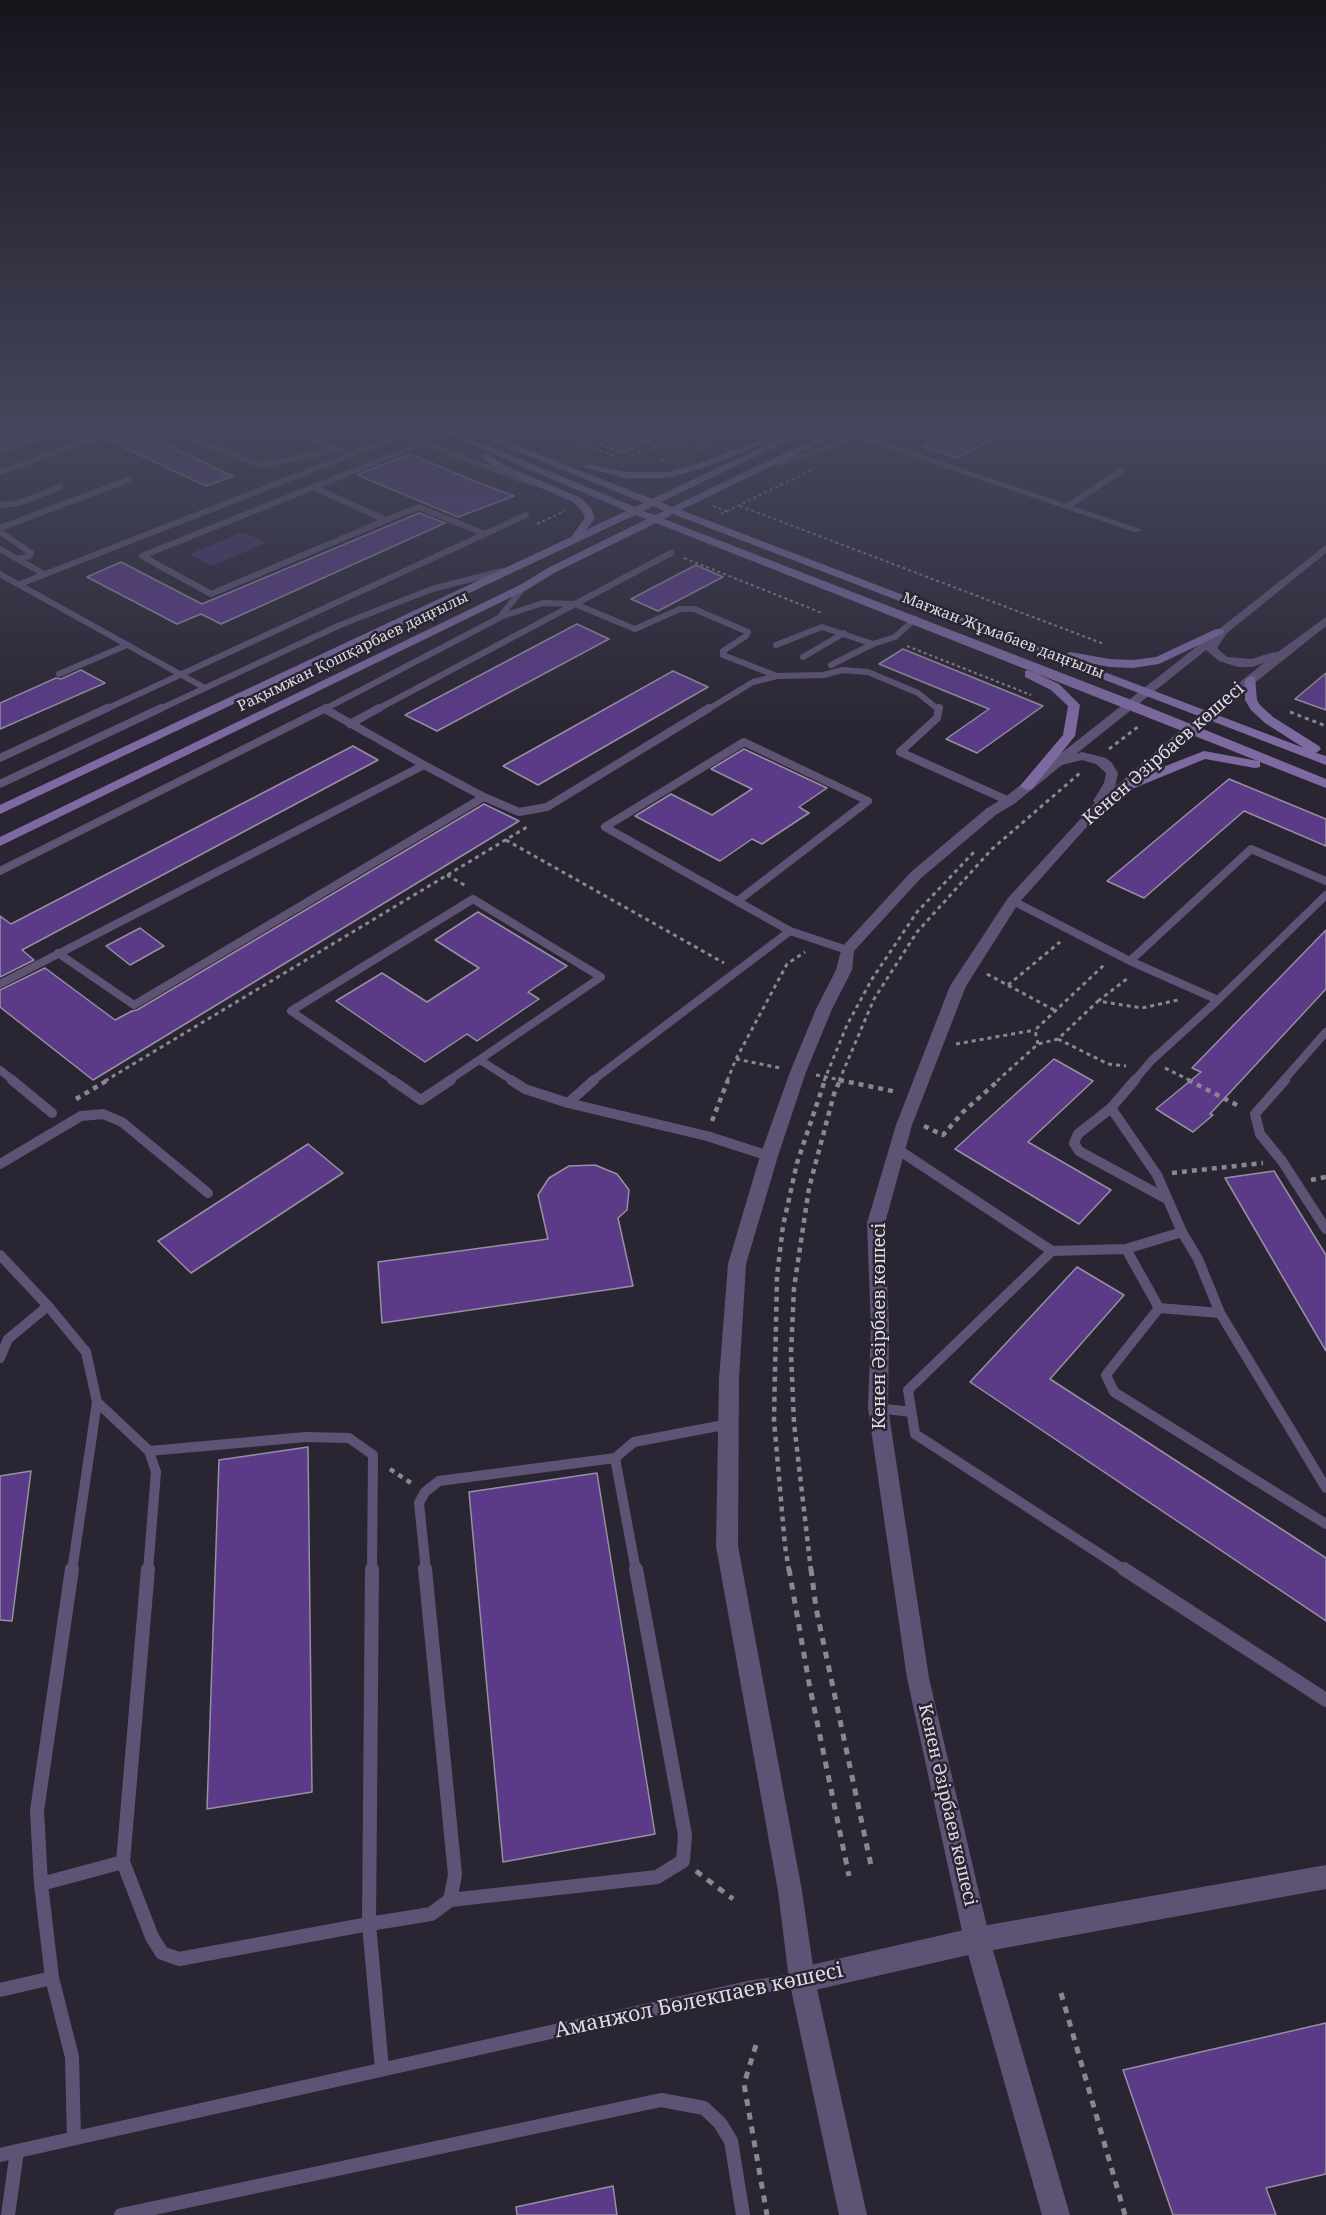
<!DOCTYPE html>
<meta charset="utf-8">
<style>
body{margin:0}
canvas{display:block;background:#2a2533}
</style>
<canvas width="1326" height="2215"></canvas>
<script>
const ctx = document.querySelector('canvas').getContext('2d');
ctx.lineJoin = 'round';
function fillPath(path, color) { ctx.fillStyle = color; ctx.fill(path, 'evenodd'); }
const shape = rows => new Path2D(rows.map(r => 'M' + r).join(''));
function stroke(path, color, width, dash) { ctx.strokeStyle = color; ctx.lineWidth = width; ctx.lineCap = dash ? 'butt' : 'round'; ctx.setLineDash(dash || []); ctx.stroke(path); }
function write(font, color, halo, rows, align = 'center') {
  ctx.font = font + ' "Noto Serif",serif'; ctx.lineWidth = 5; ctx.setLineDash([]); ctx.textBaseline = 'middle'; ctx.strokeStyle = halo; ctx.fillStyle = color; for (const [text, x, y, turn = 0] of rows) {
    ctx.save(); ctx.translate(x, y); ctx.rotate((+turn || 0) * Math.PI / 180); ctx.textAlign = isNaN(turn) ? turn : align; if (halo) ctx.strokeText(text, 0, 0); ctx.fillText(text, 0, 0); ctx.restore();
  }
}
const green = shape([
 [243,532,266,543,212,566,190,554]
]);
const building = shape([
 [635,428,677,428,624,453,599,444,635,428],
 [960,428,1014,428,957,458,923,447,960,428],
 [137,431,233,476,206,486,110,441,137,431],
 [410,454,479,483,514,496,458,517,357,475,410,454],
 [419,513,445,523,221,624,201,614,177,624,87,577,121,562,202,604,419,513],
 [696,565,723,577,658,611,631,599,696,565],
 [577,624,609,639,437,731,405,715,577,624],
 [903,649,1043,706,977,753,946,739,989,709,879,664,903,649],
 [81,670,105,683,0,729,0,703,56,678,61,679,81,670],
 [673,671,708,687,538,785,503,766,673,671],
 [1326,673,1326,710,1295,699,1326,673],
 [353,746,378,760,22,950,34,960,0,977,0,916,11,924,353,746],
 [744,749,827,788,799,807,809,813,762,844,752,839,720,861,635,816,671,794,712,815,752,789,711,769,744,749],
 [1229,779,1326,819,1326,846,1244,811,1144,898,1107,881,1229,779],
 [484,804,519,821,93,1080,0,1007,0,990,45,968,115,1020,132,1011,137,1010,484,804],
 [478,912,567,966,528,992,539,999,477,1041,467,1034,425,1062,336,1001,382,973,427,1002,479,968,435,940,478,912],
 [140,928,164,946,130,965,106,946,140,928],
 [1326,930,1326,989,1210,1114,1213,1115,1193,1132,1156,1109,1201,1072,1192,1068,1326,930],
 [1054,1059,1093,1081,1028,1142,1111,1190,1079,1224,955,1149,1054,1059],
 [308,1144,343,1173,191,1273,158,1241,308,1144],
 [595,1165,617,1174,629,1190,627,1210,618,1218,633,1286,382,1323,378,1262,548,1239,538,1195,549,1178,569,1166,595,1165],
 [1274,1171,1326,1255,1326,1351,1225,1178,1274,1171],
 [1077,1267,1124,1295,1050,1379,1326,1558,1326,1621,970,1382,1077,1267],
 [308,1447,312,1792,207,1809,219,1460,308,1447],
 [31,1471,12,1621,0,1620,0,1476,31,1471],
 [597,1473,655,1834,503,1862,469,1492,597,1473],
 [1326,2023,1326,2174,1266,2188,1276,2215,1173,2215,1123,2070,1326,2023],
 [613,2186,617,2215,517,2215,516,2207,613,2186]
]);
const pathFar3 = shape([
 [538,427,615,456],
 [684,437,695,438,690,441,683,440,684,437],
 [692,437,703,427],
 [694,437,729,427],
 [697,449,746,427],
 [631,454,683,440],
 [662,461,685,441],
 [713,506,728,512],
 [740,506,1104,644],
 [721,514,812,470],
 [537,524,565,511],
 [684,558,822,613],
 [907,646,1031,695]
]);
const pathFar2 = shape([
 [1290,712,1326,726],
 [1109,749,1139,726],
 [506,840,724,963],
 [447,875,466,886],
 [987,974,1056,1011],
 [1008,985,1060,942],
 [1098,1001,1128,978],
 [1058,1039,1108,1064,1126,1066],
 [956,1044,1035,1030],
 [1038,1044,1035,1030,1104,965],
 [736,1059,780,1068],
 [1165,1068,1191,1081],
 [816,1075,846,1081],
 [105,1081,527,827],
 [727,1081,736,1059,787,964,805,952],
 [824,1081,847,1025,872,979,917,912,975,851],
 [839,1081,874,999,917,932,992,849,1080,773],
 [997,1081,1038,1044,1058,1039,1098,1001,1142,1008,1178,1000]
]);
const pathFar1 = shape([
 [839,1080,897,1092],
 [1188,1080,1241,1107],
 [76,1099,108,1080],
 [712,1121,728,1080],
 [924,1126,943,1135,963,1112,999,1080],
 [1172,1173,1263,1163],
 [1311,1180,1326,1177],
 [390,1469,411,1483],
 [789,1571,785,1546,774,1420,777,1276,783,1226,797,1163,825,1080],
 [811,1571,794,1423,791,1353,794,1288,809,1188,834,1094,840,1080]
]);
const path = shape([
 [789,1569,809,1683,849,1876],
 [811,1569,816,1608,872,1870],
 [696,1871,733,1899],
 [1061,1993,1125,2215],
 [756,2045,744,2084,767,2215]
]);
const serviceFar3 = shape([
 [214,427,188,438,261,465,338,450],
 [284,427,340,451],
 [379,427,532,483],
 [0,437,27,427],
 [0,445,31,440],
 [0,472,126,427],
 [315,488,386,520,211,594,142,556,421,444],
 [0,505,19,503,60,487],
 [1068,506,1122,470],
 [386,520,419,507,485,534],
 [0,528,128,480],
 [0,532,31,553,29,556,18,559],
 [0,549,44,574],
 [0,574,205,688],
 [20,584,422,427],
 [500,617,543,603,575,604,635,629,680,609,694,609,748,632,746,636,723,651,723,655,777,676],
 [776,645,822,627,873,644],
 [803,657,844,633],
 [831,665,873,644,895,637,915,619],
 [59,674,127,645],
 [104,710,526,515],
 [158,710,340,625,432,589,502,571],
 [323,710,499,618,524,587],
 [376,710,671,553],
 [707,710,753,682,777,676,824,675,842,670,868,672,918,693,939,710]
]);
const serviceFar2 = shape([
 [939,708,937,718,900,752,1009,801],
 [350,724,379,708],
 [0,758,107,708],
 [0,784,161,708],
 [484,797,519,812,547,807,709,708],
 [0,871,326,708],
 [1326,881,1251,849,1130,961,1218,1000,1326,895],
 [739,900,868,801,744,742,605,827,790,931,847,950],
 [1013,901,1130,961],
 [58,953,134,1005,484,797,424,765],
 [0,984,424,765,325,709],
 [480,1060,513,1081],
 [0,1070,14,1081],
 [394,1081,291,1011,473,899,601,977,448,1081],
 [592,1081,790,931],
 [1134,1081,1151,1061,1218,1000],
 [1283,1081,1326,1032]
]);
const serviceFar1 = shape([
 [12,1080,52,1113],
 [392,1080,421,1100,451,1080],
 [511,1080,525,1089,568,1103,594,1080],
 [1135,1080,1111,1108,1157,1175,1182,1232],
 [1285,1080,1255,1114,1260,1134,1282,1161,1326,1229],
 [568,1103,707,1136,769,1156],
 [1111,1108,1078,1134,1074,1143,1079,1151,1165,1198],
 [897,1149,1052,1251],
 [0,1164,81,1116,103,1114,122,1122,208,1193],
 [1126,1249,1159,1308,1220,1313],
 [0,1255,48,1306,86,1352,97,1402,72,1571],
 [1159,1308,1106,1375,1114,1392,1326,1524],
 [0,1358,8,1339,48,1306],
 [97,1402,149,1451,156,1472,148,1571],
 [878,1408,911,1412],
 [149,1451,306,1437,349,1438,373,1455,372,1571],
 [615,1458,634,1442,729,1424],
 [426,1571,419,1503,425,1492,439,1481,615,1458,636,1571],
 [1126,1571,915,1434,908,1390,1052,1251,1126,1249,1182,1232,1198,1259,1220,1313,1326,1488]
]);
const service = shape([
 [425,1569,455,1875,450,1900],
 [1124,1569,1326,1700],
 [123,1862,152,1937,162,1953,179,1959,369,1924,372,1569],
 [41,1884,123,1862,148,1569],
 [450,1900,657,1877,683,1861,685,1835,636,1569],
 [52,1978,41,1884,37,1811,72,1569],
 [0,1990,52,1978,72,2057,74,2138],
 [382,2069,369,1924,431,1914,450,1900],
 [0,2155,748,1988,801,1980],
 [8,2215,17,2151],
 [121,2215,661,2100,704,2108,720,2123,731,2141,743,2215]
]);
const minor = shape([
 [867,427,871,430,864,435,1143,530,1134,532,856,438,834,449,777,466,769,464,828,445,867,427],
 [1326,1865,1326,1889,977,1953,802,1993,793,1989,789,1980,793,1971,802,1967,977,1927,1326,1865]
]);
const tertiary = shape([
 [61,427,75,427,0,455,0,449,61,427],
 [1326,545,1326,553,1227,633,1217,648,1227,657,1252,659,1270,653,1278,652,1326,617,1326,626,1193,732,1100,812,1018,904,966,986,912,1125,885,1223,889,1328,888,1408,929,1678,990,1940,1070,2215,1042,2215,964,1940,907,1678,868,1408,871,1328,867,1223,896,1125,950,986,1008,898,1095,803,1093,801,1104,783,1106,773,1096,764,1082,760,1062,765,1014,804,997,814,921,878,854,951,852,970,832,1009,806,1072,778,1156,746,1264,739,1379,738,1546,802,1891,815,1980,867,2215,839,2215,789,1980,778,1891,716,1546,719,1379,728,1264,760,1156,790,1072,816,1009,836,970,842,947,911,872,987,808,1004,798,1326,545],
 [1206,650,1219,661,1238,667,1253,667,1265,662,1185,726,1115,787,1118,773,1112,763,1106,758,1082,752,1076,754,1206,650]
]);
const secondary = shape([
 [430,427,443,427,635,507,644,503,472,433,480,431,652,499,804,427,817,427,661,502,672,507,839,427,852,427,681,510,1065,657,1066,654,1070,652,1110,659,1133,660,1156,657,1216,629,1224,629,1224,633,1159,664,1133,668,1110,667,1073,660,1304,748,1265,723,1251,710,1245,700,1245,680,1251,676,1255,677,1257,700,1260,705,1273,717,1319,746,1321,749,1316,753,1326,756,1326,765,673,514,664,519,1134,701,1326,779,1326,788,1260,762,1260,767,1255,768,1205,759,1127,791,1117,791,1115,788,1117,785,1204,751,1258,761,656,523,556,572,528,589,0,846,0,837,520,585,548,568,647,519,635,515,0,814,0,805,571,537,585,518,582,511,573,502,500,470,482,458,482,454,488,454,506,466,581,498,591,508,595,518,586,530,626,511,430,427],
 [653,506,664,511,655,515,643,511,653,506],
 [762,439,770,441,706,467,667,478,626,478,582,467,587,464,626,472,667,472,700,463,762,439],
 [1029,670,1059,684,1080,705,1075,736,1032,789,1027,790,1020,786,1063,735,1068,706,1051,690,1025,677,1025,671,1029,670]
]);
const farStreetnames = [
 ["Мағжан Жұмабаев даңғылы",1003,636,21],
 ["Рақымжан Қошқарбаев даңғылы",353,652,-26]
];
const streetNames = [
 ["Кенен Әзірбаев көшесі",1164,754,-41],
 ["Кенен Әзірбаев көшесі",880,1326,-90],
 ["Кенен Әзірбаев көшесі",947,1805,77]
];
const nearStreetnames = [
 ["Аманжол Бөлекпаев көшесі",699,2001,-12]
];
fillPath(green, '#48316a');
fillPath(building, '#5b3a88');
stroke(building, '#9690a1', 1.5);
stroke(pathFar3, '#8b8792', 2, [3, 3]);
stroke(pathFar2, '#8b8792', 3, [4, 4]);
stroke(pathFar1, '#8b8792', 4.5, [5, 5]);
stroke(path, '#8b8792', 5, [7, 7]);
stroke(serviceFar3, '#5f5375', 6);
stroke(serviceFar2, '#5f5375', 8);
stroke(serviceFar1, '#5f5375', 10);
stroke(service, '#5f5375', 14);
fillPath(minor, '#5f5375');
fillPath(tertiary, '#5f5375');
fillPath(secondary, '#7e6aa1');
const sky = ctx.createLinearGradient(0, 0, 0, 738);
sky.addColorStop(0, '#17141c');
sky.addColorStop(0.58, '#44465b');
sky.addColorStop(1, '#44465b00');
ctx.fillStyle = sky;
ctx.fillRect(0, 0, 1326, 738);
write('15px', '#dedbe4', '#2a2533', farStreetnames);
write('18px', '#dedbe4', '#2a2533', streetNames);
write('21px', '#dedbe4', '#2a2533', nearStreetnames);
</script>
